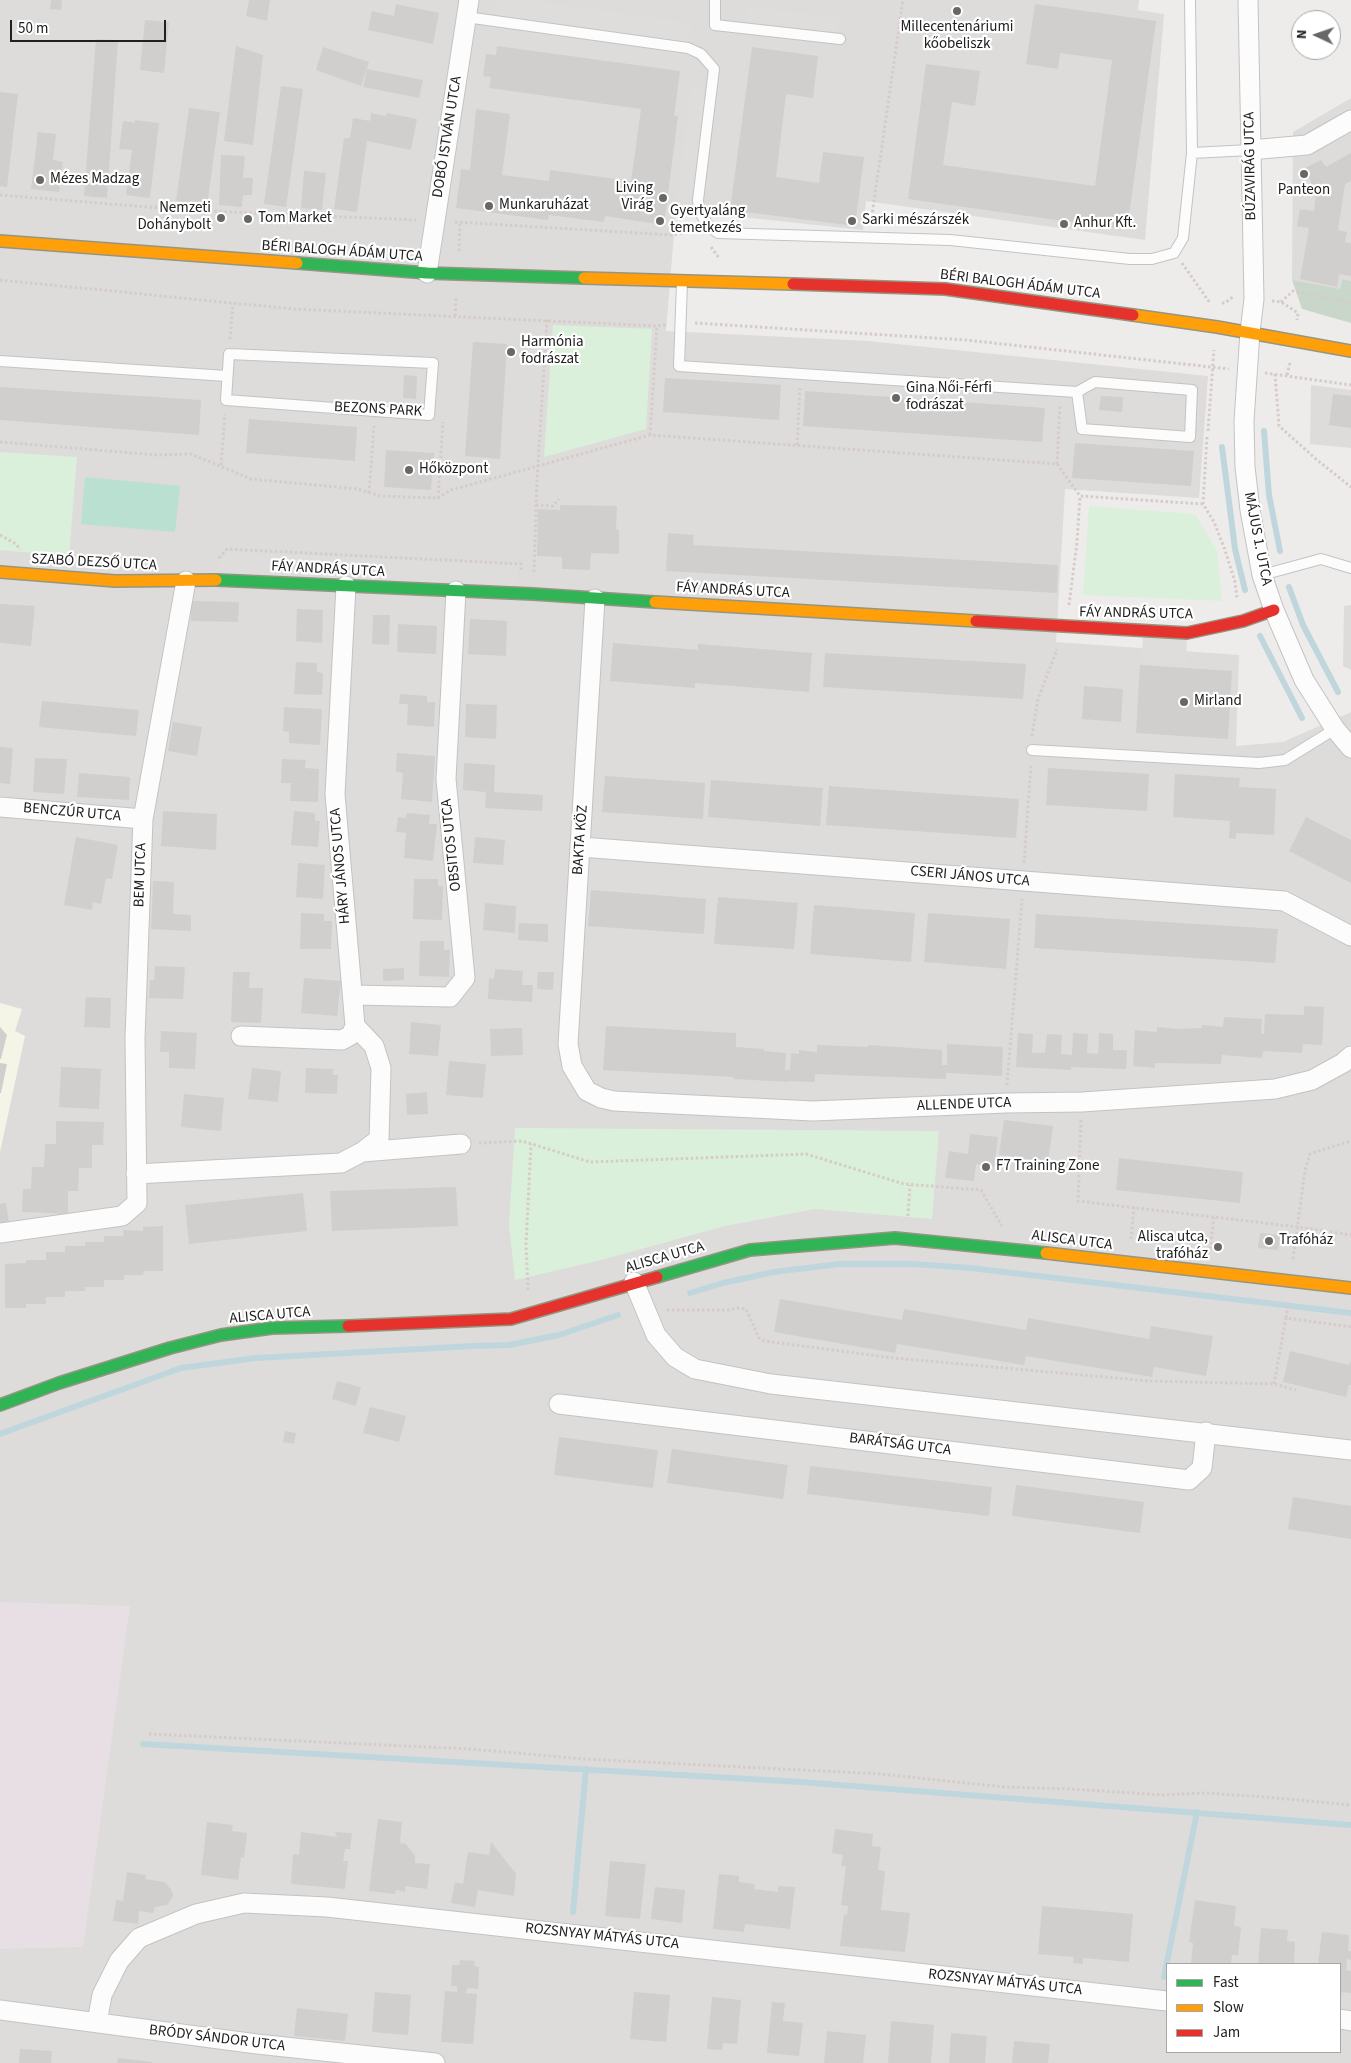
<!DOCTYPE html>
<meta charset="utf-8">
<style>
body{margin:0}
#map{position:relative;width:1351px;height:2063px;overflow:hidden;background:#eeecea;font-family:"Source Sans 3",sans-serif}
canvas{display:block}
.legend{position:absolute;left:1166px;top:1963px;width:175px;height:90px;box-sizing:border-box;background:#fff;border:1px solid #a6a6a6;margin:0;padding:6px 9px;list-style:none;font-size:15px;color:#202020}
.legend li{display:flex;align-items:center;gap:10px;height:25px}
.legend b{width:25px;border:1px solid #a6a6a6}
.north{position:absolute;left:1291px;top:10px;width:50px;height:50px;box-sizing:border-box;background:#fff;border:1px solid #a6a6a6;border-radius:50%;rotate:273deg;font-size:14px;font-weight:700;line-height:20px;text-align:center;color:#202020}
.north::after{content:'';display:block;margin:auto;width:18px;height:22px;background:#686767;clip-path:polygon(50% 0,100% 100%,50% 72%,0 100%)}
.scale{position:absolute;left:10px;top:20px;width:156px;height:22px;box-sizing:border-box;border:2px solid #202020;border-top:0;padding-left:6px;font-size:15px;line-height:18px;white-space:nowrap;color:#202020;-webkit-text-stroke:4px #fff;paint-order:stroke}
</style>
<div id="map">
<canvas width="1351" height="2063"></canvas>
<ul class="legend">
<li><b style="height:6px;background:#30b455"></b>Fast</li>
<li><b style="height:6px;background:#ff9f0a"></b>Slow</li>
<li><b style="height:6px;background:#e5322d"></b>Jam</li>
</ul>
<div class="north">N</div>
<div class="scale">50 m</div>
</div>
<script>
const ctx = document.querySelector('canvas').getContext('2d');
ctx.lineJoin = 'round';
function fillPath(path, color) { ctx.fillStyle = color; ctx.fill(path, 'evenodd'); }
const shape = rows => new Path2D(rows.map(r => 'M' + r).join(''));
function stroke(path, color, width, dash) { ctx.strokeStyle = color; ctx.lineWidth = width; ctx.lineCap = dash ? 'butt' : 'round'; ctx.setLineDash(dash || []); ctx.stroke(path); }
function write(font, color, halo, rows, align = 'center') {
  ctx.font = font + ' "Source Sans 3",sans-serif'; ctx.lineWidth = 4.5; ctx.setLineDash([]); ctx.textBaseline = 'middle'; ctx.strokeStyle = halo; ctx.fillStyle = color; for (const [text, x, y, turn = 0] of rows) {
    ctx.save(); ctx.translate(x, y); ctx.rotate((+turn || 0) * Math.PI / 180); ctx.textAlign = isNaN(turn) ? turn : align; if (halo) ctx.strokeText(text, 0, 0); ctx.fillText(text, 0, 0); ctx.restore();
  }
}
const residential = shape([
 [0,0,1139,0,1138,10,1164,14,1145,240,866,201,863,230,676,210,666,331,868,341,1208,376,1199,498,1065,489,1056,642,1239,655,1236,746,1283,742,1351,712,1351,2063,0,2063],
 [1167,1964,1340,1964,1340,2052,1167,2052],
 [1351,98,1351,281,1342,279,1340,290,1292,280,1293,132],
 [1311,385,1351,390,1351,448,1310,444],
 [1351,605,1351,670,1343,666,1344,606]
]);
const industrial = shape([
 [0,1602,130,1606,83,1947,0,1949]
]);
const education = shape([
 [0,1003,22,1009,15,1031,25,1036,0,1152]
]);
const cemetery = shape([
 [1342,279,1351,281,1351,323,1302,309,1292,280,1340,289]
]);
const park = shape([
 [553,325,652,329,646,429,544,457],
 [0,452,77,457,69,556,0,550],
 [1089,506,1195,514,1217,551,1222,601,1083,595],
 [515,1128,939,1131,932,1219,815,1209,725,1226,601,1260,515,1280,509,1225]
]);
const pitch = shape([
 [85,477,180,486,175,532,81,524]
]);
const parking = shape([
 [498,0,527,0,691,23,688,48,494,21],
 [748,7,839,17,837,37,746,26],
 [691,86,713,89,699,211,676,208],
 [227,552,518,565,516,594,206,580],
 [1143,631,1187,633,1186,664,1142,662]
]);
const stream = shape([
 [1264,431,1269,495,1280,551],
 [1222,447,1235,549,1245,590],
 [1289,587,1303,625,1338,692],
 [1260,636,1302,718],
 [690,1293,723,1283,774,1272,839,1264,913,1264,971,1268,1351,1313],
 [0,1434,181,1368,256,1358,473,1346,509,1345,559,1335,618,1315],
 [143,1744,801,1782,1351,1825],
 [573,1912,586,1769],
 [1164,1977,1197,1812]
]);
const building = shape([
 [51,0,62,0,61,10,50,9],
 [249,0,270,0,267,21,246,16],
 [396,4,439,13,433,44,368,30,372,11,394,16],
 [1035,4,1156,21,1127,230,908,199,926,64,980,71,975,106,952,102,943,165,1095,186,1112,60,1060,53,1058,69,1026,64],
 [145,20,169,22,164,73,140,70],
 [96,39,118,40,107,198,84,196],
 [236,46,263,55,253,145,224,141],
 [497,46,680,71,674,116,678,116,664,225,605,216,604,222,549,215,548,220,456,208,461,169,470,170,476,109,510,114,502,175,549,181,550,170,631,181,641,109,489,88,491,77,483,76,486,54,496,55],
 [323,47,369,62,361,86,316,70],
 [752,47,818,56,813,98,786,94,776,177,819,183,823,152,864,157,855,226,730,210],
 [367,69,423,80,419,98,363,87],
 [281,86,303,89,286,207,264,204],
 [0,92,18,94,7,187,0,186],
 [189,108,220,112,207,205,176,201],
 [371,113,386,116,387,113,417,119,411,150,367,141,357,212,334,209,344,138,350,138,353,118,370,121],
 [135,120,159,123,150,198,126,195,132,150,119,149,123,121,135,123],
 [38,132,56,134,53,160,63,162,59,192,31,189],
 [1351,153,1351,181,1345,184,1338,230,1347,232,1345,242,1351,243,1351,276,1339,274,1337,287,1300,279,1309,228,1297,226,1300,209,1314,211,1316,194,1305,168,1321,160,1326,167],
 [221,155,245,156,243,178,253,178,252,195,243,195,242,207,219,205],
 [304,171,326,173,322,210,301,208],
 [473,342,507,344,500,459,465,456],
 [404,375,417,376,416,399,403,398],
 [665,378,781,385,779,420,663,412],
 [0,387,201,400,199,435,0,420],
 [805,391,1045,408,1042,442,803,426],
 [1333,394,1351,396,1351,428,1329,425],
 [1101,396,1123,397,1122,412,1099,410],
 [249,419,357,427,355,461,246,453],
 [1075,443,1194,451,1191,486,1072,478],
 [386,450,434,453,431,490,384,487],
 [560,505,617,506,616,529,619,530,619,554,591,553,590,570,562,569,562,557,537,556,538,509,560,510],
 [668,533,694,535,693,545,1058,565,1057,593,666,571],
 [191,601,239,602,238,622,191,621],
 [0,604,35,606,31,646,0,643],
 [297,609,323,610,322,643,296,641],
 [373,615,390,615,389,645,372,644],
 [470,619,507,621,506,656,468,654],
 [398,624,437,626,436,654,397,652],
 [613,643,698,650,698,644,812,653,809,692,695,683,695,688,610,681],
 [825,653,1026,664,1023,699,823,687],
 [296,662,317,663,317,672,323,673,322,695,294,694],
 [1140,665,1232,671,1228,739,1136,733],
 [1084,686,1123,689,1121,722,1082,719],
 [400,694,427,696,427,702,435,702,434,727,407,725,408,704,399,704],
 [42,701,139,710,136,736,39,727],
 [466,704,497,705,496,739,465,737],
 [284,707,322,709,320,745,289,743,289,732,283,731],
 [173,722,202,727,197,756,168,751],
 [0,747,13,748,10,784,0,783],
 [397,753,435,756,432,802,401,799,403,773,396,772],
 [35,758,67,759,64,794,33,792],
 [282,759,306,760,305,768,319,769,318,802,290,801,291,783,281,783],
 [464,763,495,765,494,792,543,795,542,811,485,808,486,792,463,790],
 [1048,768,1149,774,1147,811,1046,805],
 [79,773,130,777,129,800,77,797],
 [1175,774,1240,778,1239,787,1276,789,1274,835,1236,833,1236,839,1229,838,1230,821,1173,817],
 [605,776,705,783,703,819,602,812],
 [711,780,823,788,820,826,708,817],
 [829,786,1019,799,1016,838,826,825],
 [163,811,217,814,216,850,161,846],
 [294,811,315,813,315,821,320,821,318,847,291,845],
 [407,813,430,815,429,824,437,824,433,861,404,858,406,833,396,832,398,817,406,818],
 [1306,817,1351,840,1351,883,1289,851],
 [76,837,118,845,112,879,106,878,101,904,93,902,92,910,64,905],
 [475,837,505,840,503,865,473,863],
 [298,863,325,865,323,899,296,897],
 [414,879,438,879,438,886,443,886,442,920,413,919],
 [153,881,174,882,173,914,191,915,191,931,151,929],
 [591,890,706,899,704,934,588,926],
 [718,897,798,903,794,949,714,944],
 [485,903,516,906,515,933,483,930],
 [814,905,915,913,911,962,810,954],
 [301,913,324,914,324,921,332,921,331,949,300,949],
 [928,913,1010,919,1006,969,924,962],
 [1036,914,1278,929,1275,963,1034,948],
 [519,923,548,924,548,942,518,940],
 [420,941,444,941,444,950,450,950,449,977,419,976],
 [155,966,185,967,183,999,149,998,150,980,154,980],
 [404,968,404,980,383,981,383,969],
 [495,969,523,971,522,985,533,985,532,1002,488,999,489,978,494,979],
 [233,972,250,972,249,988,263,988,261,1023,231,1022],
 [538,972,554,972,553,990,537,989],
 [304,978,341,981,337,1016,301,1013],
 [86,997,111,998,110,1028,84,1027],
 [1304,1006,1324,1007,1322,1045,1303,1044,1302,1053,1263,1051,1262,1058,1222,1055,1221,1064,1155,1063,1155,1068,1133,1066,1135,1030,1157,1032,1157,1027,1179,1029,1202,1028,1202,1025,1223,1027,1224,1017,1262,1019,1261,1034,1264,1034,1265,1014,1304,1015],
 [411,1022,441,1025,438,1056,409,1054],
 [606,1026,736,1033,736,1047,764,1049,764,1051,786,1053,785,1070,790,1070,791,1053,799,1054,799,1050,817,1052,817,1045,868,1047,868,1045,942,1050,942,1065,947,1065,947,1044,1003,1047,1002,1076,946,1073,946,1079,815,1074,815,1082,789,1081,789,1082,734,1079,734,1077,603,1070],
 [0,1027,7,1035,1,1059,0,1059],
 [522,1028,523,1055,491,1056,490,1029],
 [161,1031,197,1033,195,1069,169,1068,169,1052,160,1052],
 [1018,1033,1033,1034,1032,1053,1045,1053,1047,1034,1062,1035,1061,1054,1072,1055,1073,1033,1088,1034,1087,1053,1098,1054,1099,1033,1113,1034,1113,1050,1127,1050,1126,1069,1071,1067,1071,1070,1016,1067],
 [449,1061,486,1064,483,1098,446,1095],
 [0,1063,7,1064,1,1093,0,1093],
 [61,1067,101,1069,99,1109,59,1107],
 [252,1068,281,1071,278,1102,248,1099],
 [306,1068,333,1069,333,1075,338,1075,337,1094,305,1093],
 [427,1092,428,1114,407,1115,406,1094],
 [184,1094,224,1098,221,1131,181,1127],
 [1004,1120,1053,1126,1048,1162,999,1155],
 [56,1121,104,1122,103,1145,92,1145,92,1168,79,1168,78,1191,68,1191,68,1214,22,1212,23,1189,31,1189,32,1167,44,1167,45,1144,56,1144],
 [970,1134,998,1137,994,1167,976,1164,974,1181,945,1178,949,1151,968,1154],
 [1119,1158,1243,1172,1240,1203,1116,1190],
 [456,1187,458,1226,332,1231,330,1191],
 [303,1193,307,1231,189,1244,185,1205],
 [6,1203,9,1223,0,1225,0,1204],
 [163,1226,163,1271,144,1271,143,1275,124,1275,124,1280,104,1280,104,1287,85,1287,85,1291,65,1291,65,1297,46,1297,46,1304,26,1304,26,1308,5,1308,5,1264,26,1263,26,1260,46,1260,46,1252,65,1252,65,1246,85,1246,85,1242,104,1242,104,1236,124,1236,123,1230,143,1231,143,1227],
 [1260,1233,1280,1235,1278,1250,1258,1248],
 [780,1299,902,1320,904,1309,1026,1330,1028,1318,1149,1339,1151,1326,1213,1336,1206,1376,1154,1367,1152,1377,1026,1356,1024,1365,897,1344,895,1353,774,1332],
 [1290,1351,1349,1365,1351,1361,1351,1385,1349,1385,1346,1397,1283,1382],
 [337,1381,361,1387,356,1406,332,1399],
 [370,1407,406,1416,399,1442,363,1433],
 [285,1431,296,1433,294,1444,283,1442],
 [559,1437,658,1450,653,1488,554,1475],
 [672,1449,788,1465,783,1499,667,1483],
 [810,1466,992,1487,989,1516,807,1494],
 [1016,1485,1144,1502,1140,1533,1012,1516],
 [1293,1497,1351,1506,1351,1539,1288,1529],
 [378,1819,402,1822,400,1843,406,1844,415,1856,415,1863,430,1864,427,1889,405,1886,405,1892,396,1890,395,1894,369,1891],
 [207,1822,233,1825,232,1831,247,1833,244,1858,241,1857,238,1880,201,1875],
 [835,1829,873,1834,872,1846,881,1847,878,1870,885,1871,881,1910,910,1913,905,1952,840,1946,844,1914,847,1915,848,1906,841,1905,846,1866,841,1866,843,1855,832,1853],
 [301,1832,337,1837,335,1832,352,1833,350,1849,345,1849,343,1861,348,1861,345,1889,291,1884,293,1854,299,1855],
 [491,1842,516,1874,514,1896,478,1890,475,1907,451,1903,455,1882,463,1884,468,1852,489,1855],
 [610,1861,646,1864,640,1919,605,1916],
 [127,1872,146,1875,145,1879,165,1882,172,1891,173,1896,167,1905,155,1907,153,1913,139,1911,138,1924,113,1921,116,1900,123,1901],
 [719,1874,739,1876,739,1882,755,1884,754,1889,778,1892,778,1886,795,1887,790,1929,745,1924,744,1932,713,1929],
 [655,1887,685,1890,682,1923,651,1919],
 [1195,1900,1236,1906,1234,1926,1241,1927,1238,1955,1232,1955,1231,1964,1191,1964,1193,1943,1189,1942],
 [1042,1906,1133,1914,1129,1962,1083,1958,1083,1964,1073,1963,1074,1957,1038,1954],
 [1261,1928,1288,1930,1287,1941,1295,1942,1294,1964,1258,1964],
 [1322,1932,1349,1935,1348,1951,1351,1951,1351,1960,1347,1959,1346,1970,1351,1971,1351,1993,1342,1992,1340,1998,1340,1964,1318,1964],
 [460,1960,475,1961,474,1966,479,1967,478,1989,467,1988,466,1993,477,1994,473,2044,441,2042,445,1991,457,1992,457,1986,451,1986,452,1965,459,1965],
 [375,1992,411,1995,408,2035,372,2032],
 [634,1992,670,1995,666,2042,630,2039],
 [712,1997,741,2000,737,2044,723,2043,722,2050,707,2049],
 [772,2002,785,2003,783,2021,803,2023,799,2056,767,2053],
 [297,2008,348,2014,345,2041,294,2036],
 [891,2021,934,2025,931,2063,888,2063],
 [827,2031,866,2035,863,2063,824,2063],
 [951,2033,987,2036,985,2063,949,2063],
 [1014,2041,1050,2044,1048,2063,1012,2063],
 [20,2049,52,2051,51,2063,19,2063],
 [118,2058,152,2062,152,2063,117,2063]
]);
const path = shape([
 [0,195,184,210,416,220],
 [455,222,672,235,695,231],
 [871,222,903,0],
 [711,247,719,258],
 [459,251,460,222],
 [1182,263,1210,303],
 [0,280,293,309,657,326,666,325],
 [1272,301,1281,302,1298,313,1297,320],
 [1281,302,1293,291,1351,303],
 [1222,303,1225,303,1234,296],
 [455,316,456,297],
 [695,323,966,340,1229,369],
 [230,339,233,304],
 [1265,373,1351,385],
 [1275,374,1279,426,1317,460,1351,487],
 [1287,375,1290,363],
 [1208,431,1214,350],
 [650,435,657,326],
 [1207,437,1203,504,1214,522,1225,550,1235,582,1237,598],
 [0,442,157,455,191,454,251,479,358,489,380,496,438,498,451,490,650,435,1057,464,1080,496,1203,504],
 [797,445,800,388],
 [1057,464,1060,405],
 [221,465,225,414],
 [369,493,374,426],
 [438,498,443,422],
 [536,505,553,506,559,499],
 [0,535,16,544,20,550],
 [219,558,227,549,521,564,521,571],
 [534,572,537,480,547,320],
 [1069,605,1077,542,1080,496],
 [1032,736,1038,699,1057,649],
 [1024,863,1031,765],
 [1007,1085,1022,899],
 [1081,1120,1078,1201,1298,1227,1351,1235],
 [479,1143,522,1141,590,1162,806,1154,904,1184,981,1190,1002,1226],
 [908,1216,910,1185],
 [1131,1239,1134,1207],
 [1210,1249,1214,1217],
 [1293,1259,1305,1171,1310,1154,1351,1141],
 [528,1290,526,1245,531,1144],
 [667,1310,728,1310,738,1308,746,1309,759,1338,764,1341,894,1358,1149,1381,1274,1384,1296,1390],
 [1286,1318,1288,1303],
 [1274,1384,1286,1318,1351,1327],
 [149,1734,470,1749,584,1759,881,1774,1004,1787,1071,1789,1164,1795,1204,1793,1266,1797,1351,1805]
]);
const lane = shape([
 [715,0,715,25,840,39],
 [466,17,688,48,701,54,714,69,698,200,699,211,708,225,718,233,950,240,1130,259,1152,259,1174,253,1183,238,1192,153,1190,0],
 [1192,153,1250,150],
 [682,282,679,366,1061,391,1077,392,1095,382,1192,390,1190,437,1082,429,1077,392],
 [229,354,433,363,429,415,226,400,229,354],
 [0,361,227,376],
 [1262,575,1321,559,1351,568],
 [1032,750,1259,763,1285,760,1335,729]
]);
const street = shape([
 [1248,0,1254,299,1250,332,1244,421,1245,467,1250,510,1262,575,1274,610,1304,680,1335,729,1351,748],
 [1250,150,1307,145,1351,120],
 [427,273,469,0],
 [595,599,568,1044,572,1066,587,1091,601,1098,614,1101,813,1111,1006,1103,1082,1102,1275,1089,1312,1080,1343,1063,1351,1056],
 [0,807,143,819],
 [581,847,1284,901,1351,936],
 [353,995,450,997,465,978,446,779,456,591],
 [241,1036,342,1040,351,1035,355,1026,335,794,346,586],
 [362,1152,461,1144],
 [136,1174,341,1163,362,1152,379,1139,381,1068,374,1046,355,1026],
 [0,1233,122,1216,137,1203,135,1038,143,819,186,581],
 [634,1282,656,1335,675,1357,695,1369,771,1384,1351,1450],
 [559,1404,1189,1480,1202,1468,1206,1432],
 [0,2010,257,2044,435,2063],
 [1340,2019,1351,2021],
 [97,2023,102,1995,119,1961,139,1938,196,1914,244,1903,327,1907,1167,2001]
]);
const fast = shape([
 [297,263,427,273,584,278],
 [216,580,533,594,655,602],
 [657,1277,750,1250,895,1238,1046,1253],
 [0,1405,59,1383,170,1348,221,1335,272,1328,348,1326]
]);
const slow = shape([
 [0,241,297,263],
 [584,278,793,284],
 [1133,315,1217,327,1351,351],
 [0,572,115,581,216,580],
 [655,602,976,621],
 [1046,1253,1351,1288]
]);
const jam = shape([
 [793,284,945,289,1133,315],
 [976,621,1187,633,1243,621,1274,610],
 [348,1326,511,1319,657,1277]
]);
const markers = [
 [957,11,5,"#686767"],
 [1304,174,5,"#686767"],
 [40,180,5,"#686767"],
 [663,198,5,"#686767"],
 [489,206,5,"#686767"],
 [221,218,5,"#686767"],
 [248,219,5,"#686767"],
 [660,221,5,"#686767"],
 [852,221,5,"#686767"],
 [1064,224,5,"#686767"],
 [511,352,5,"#686767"],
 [896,398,5,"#686767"],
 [409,470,5,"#686767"],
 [1184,702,5,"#686767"],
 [986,1167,5,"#686767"],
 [1269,1241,5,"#686767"],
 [1218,1247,5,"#686767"]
];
const poiNames = [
 ["Millecentenáriumi",957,28,"center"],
 ["kőobeliszk",957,45,"center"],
 ["Mézes Madzag",50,180],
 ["Living",653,189,"right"],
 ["Virág",653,206,"right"],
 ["Panteon",1304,191,"center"],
 ["Munkaruházat",499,206],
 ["Nemzeti",211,209,"right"],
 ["Dohánybolt",211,226,"right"],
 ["Gyertyaláng",670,212],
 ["temetkezés",670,229],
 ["Tom Market",258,219],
 ["Sarki mészárszék",862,221],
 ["Anhur Kft.",1074,224],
 ["Harmónia",521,343],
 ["fodrászat",521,360],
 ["Gina Női-Férfi",906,389],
 ["fodrászat",906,406],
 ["Hőközpont",419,470],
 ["Mirland",1194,702],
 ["F7 Training Zone",996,1167],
 ["Alisca utca,",1208,1238,"right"],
 ["trafóház",1208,1255,"right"],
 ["Trafóház",1279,1241]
];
const streetNames = [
 ["DOBÓ ISTVÁN UTCA",448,137,-81],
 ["BÚZAVIRÁG UTCA",1251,166,-91],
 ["BÉRI BALOGH ÁDÁM UTCA",342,252,4],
 ["BÉRI BALOGH ÁDÁM UTCA",1020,285,7],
 ["BEZONS PARK",378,410,3],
 ["MÁJUS 1. UTCA",1257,539,79],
 ["SZABÓ DEZSŐ UTCA",94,563,3],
 ["FÁY ANDRÁS UTCA",328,570,3],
 ["FÁY ANDRÁS UTCA",733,591,3],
 ["FÁY ANDRÁS UTCA",1136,614,1],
 ["BENCZÚR UTCA",72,813,5],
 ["BAKTA KÖZ",581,840,-86],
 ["OBSITOS UTCA",452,845,-96],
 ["HÁRY JÁNOS UTCA",341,866,-95],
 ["BEM UTCA",141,875,-88],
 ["CSERI JÁNOS UTCA",970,877,5],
 ["ALLENDE UTCA",964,1105,-2],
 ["ALISCA UTCA",1072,1241,7],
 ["ALISCA UTCA",665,1258,-16],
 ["ALISCA UTCA",270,1316,-5],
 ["BARÁTSÁG UTCA",900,1445,7],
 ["ROZSNYAY MÁTYÁS UTCA",602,1937,6],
 ["ROZSNYAY MÁTYÁS UTCA",1005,1983,6],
 ["BRÓDY SÁNDOR UTCA",217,2039,7]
];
fillPath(residential, '#dddcdb');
fillPath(industrial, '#e7dfe3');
fillPath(education, '#f5f5e7');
fillPath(cemetery, '#c9d7ca');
fillPath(park, '#daf0db');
fillPath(pitch, '#bae0d1');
fillPath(parking, '#dedddc');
stroke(stream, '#c0d6dd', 6);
fillPath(building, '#d1cfcd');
stroke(lane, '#c4c3c2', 12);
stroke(street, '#c4c3c2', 21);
stroke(fast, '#949683', 14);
stroke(slow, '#949683', 14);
stroke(jam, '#949683', 14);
stroke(path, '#d6cbc9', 3, [2.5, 2.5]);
stroke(lane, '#fcfcfc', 10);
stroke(street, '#fcfcfc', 19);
stroke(fast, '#30b455', 11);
stroke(slow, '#ff9f0a', 11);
stroke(jam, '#e5322d', 11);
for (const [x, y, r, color] of markers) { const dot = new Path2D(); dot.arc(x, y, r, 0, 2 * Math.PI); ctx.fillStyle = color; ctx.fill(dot); stroke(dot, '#fff', 2); }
write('15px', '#202020', '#fff', poiNames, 'left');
write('15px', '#202020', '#fff', streetNames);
</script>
